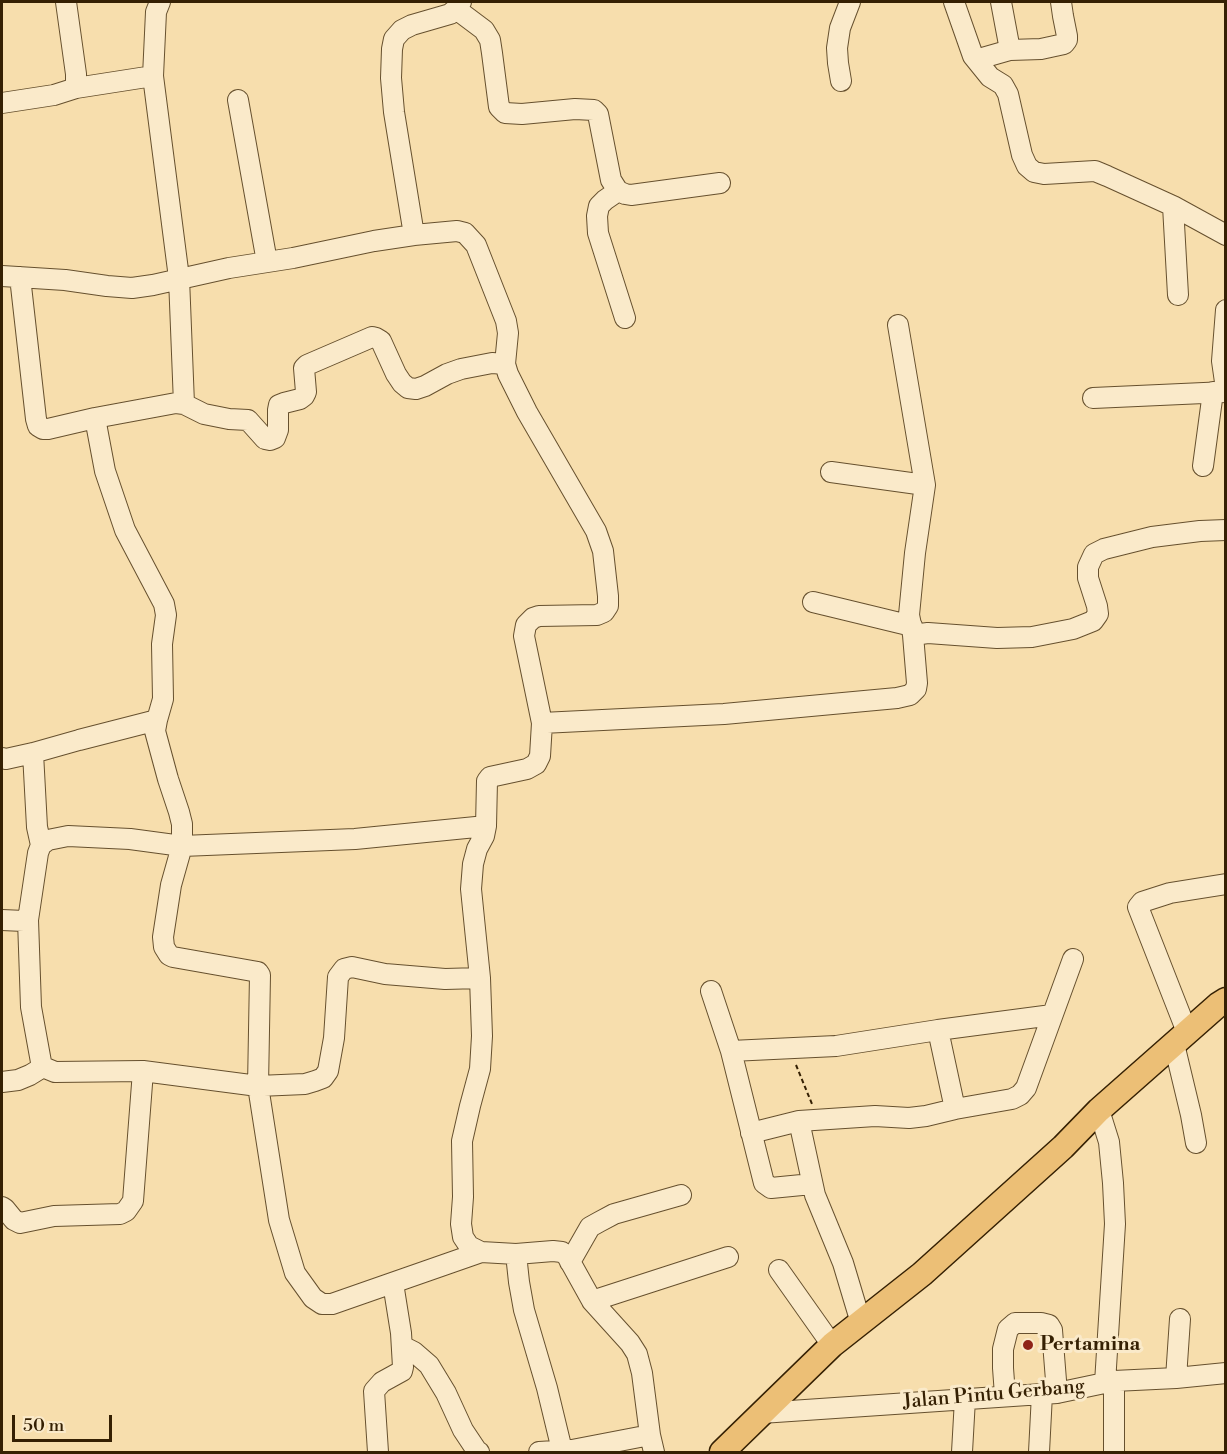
<!DOCTYPE html>
<style>
body{margin:0}
#map{position:relative;width:1227px;height:1454px;overflow:hidden;background:#f7dead;font-family:"Libre Bodoni",serif}
canvas{display:block}
.frame{position:absolute;inset:0;border:3px solid #352003;pointer-events:none}
.scale{position:absolute;left:12px;top:1415px;width:100px;height:27px;box-sizing:border-box;border:3px solid #352003;border-top:0;padding-left:8px;font-size:18px;line-height:21px;white-space:nowrap;color:#352003;-webkit-text-stroke:4px #faeaca;paint-order:stroke}
</style>
<div id="map">
<canvas width="1227" height="1454"></canvas>
<div class="frame"></div>
<div class="scale">50 m</div>
</div>
<script>
const ctx = document.querySelector('canvas').getContext('2d');
ctx.lineJoin = 'round';
const shape = rows => new Path2D(rows.map(r => 'M' + r).join(''));
function stroke(path, color, width, dash) { ctx.strokeStyle = color; ctx.lineWidth = width; ctx.lineCap = dash ? 'butt' : 'round'; ctx.setLineDash(dash || []); ctx.stroke(path); }
function write(font, color, halo, rows, align = 'center') {
  ctx.font = font + ' "Libre Bodoni",serif'; ctx.lineWidth = 6; ctx.setLineDash([]); ctx.textBaseline = 'middle'; ctx.strokeStyle = halo; ctx.fillStyle = color; for (const [text, x, y, turn = 0] of rows) {
    ctx.save(); ctx.translate(x, y); ctx.rotate((+turn || 0) * Math.PI / 180); ctx.textAlign = isNaN(turn) ? turn : align; if (halo) ctx.strokeText(text, 0, 0); ctx.fillText(text, 0, 0); ctx.restore();
  }
}
const path = shape([
 [796,1065,812,1104]
]);
const minor = shape([
 [66,2,76,74,76,88,153,76],
 [160,2,156,12,153,76,179,278,184,404],
 [954,2,973,56,990,77,1003,85,1008,94,1022,155,1027,166,1034,172,1044,174,1095,171,1107,176,1173,206,1226,235],
 [1001,2,1010,50],
 [456,9,484,30,490,40,492,53,499,107,505,113,522,114,575,109,594,110,598,114,611,180,618,191,625,194,631,195,720,183],
 [976,59,982,58,1010,50,1041,49,1064,44,1067,40,1067,36,1063,16,1061,2],
 [841,81,838,63,837,48,840,28,850,2],
 [238,100,267,262],
 [2,103,54,95,76,88],
 [618,191,605,200,599,206,597,216,598,233,625,318],
 [1173,206,1178,295],
 [414,235,394,112,391,78,392,49,394,39,402,30,412,25,450,14,456,9,461,2],
 [2,276,65,280,107,286,132,288,153,285,229,268,293,258,374,241,414,235,457,231,465,233,476,245,506,321,508,333,505,364,508,374,527,412,596,531,603,551,608,596,608,606,604,612,597,615,539,616,533,618,526,625,524,636,542,723,540,756,536,764,527,769,490,777,487,781,486,826,484,836,477,849,473,864,471,889,480,978,482,1036,480,1069,470,1106,462,1141,463,1197,461,1224,463,1237,469,1246,481,1252,516,1254,553,1251,562,1252,567,1256,592,1301,630,1343,637,1354,642,1373,650,1435,654,1452],
 [20,277,36,419,38,426,43,429,48,429,95,418,176,403,184,404,204,414,229,419,248,420,265,439,270,440,275,438,278,430,278,410,279,405,284,403,300,399,304,396,306,392,304,368,307,365,372,337,376,338,381,341,396,374,402,383,408,388,416,389,425,386,447,374,461,369,492,363,505,364],
 [1226,310,1222,361,1226,389],
 [898,325,925,485,915,553,909,615,913,635],
 [1093,398,1226,392],
 [95,418,105,471,125,530,164,604,166,615,162,644,163,699,157,720,155,731,168,779,179,812,182,824,182,846,171,885,163,937,164,947,169,955,173,957,258,972,260,975,258,1086,279,1220,295,1273,313,1298,322,1304,332,1304,481,1252],
 [1203,466,1213,392],
 [831,472,925,485],
 [813,602,912,626],
 [542,723,724,714,897,698,910,695,916,689,917,683,913,635,928,633,997,638,1032,637,1073,629,1093,621,1098,614,1097,606,1088,578,1088,567,1094,554,1104,549,1152,537,1200,531,1226,530],
 [33,753,37,827,41,845],
 [2,758,6,759,33,753,79,740,157,720],
 [2,920,24,921,28,920,31,1007,41,1062,43,1067,55,1072,143,1071,258,1086,305,1084,315,1081,323,1078,328,1071,334,1038,338,977,344,969,352,967,385,974,445,979,480,978],
 [28,920,38,853,41,845,48,840,68,836,130,839,182,846,355,839,486,826],
 [711,991,731,1051,764,1183,771,1188,812,1184],
 [938,1030,955,1109],
 [1187,1032,1138,907,1142,902,1170,893,1226,884],
 [1174,1044,1191,1115,1196,1143],
 [731,1051,836,1046,938,1030,1052,1015],
 [2,1082,18,1080,30,1075,43,1067],
 [1099,1110,1109,1142,1113,1183,1115,1224,1105,1383],
 [799,1121,815,1195,843,1263,861,1323],
 [751,1133,799,1121,875,1116,909,1118,926,1116,955,1109,1012,1099,1020,1095,1026,1088,1073,959],
 [2,1207,5,1209,14,1220,20,1223,54,1216,120,1214,126,1211,133,1201,143,1071],
 [516,1254,519,1282,524,1310,547,1388,561,1446,565,1450],
 [570,1262,590,1227,599,1222,614,1214,681,1195],
 [779,1270,832,1345],
 [592,1301,728,1257],
 [402,1346,414,1352,429,1365,446,1393,463,1430,477,1451,479,1452],
 [1176,1378,1180,1319],
 [1005,1395,1003,1368,1003,1349,1008,1329,1015,1323,1041,1323,1049,1325,1052,1330,1057,1393],
 [761,1413,1057,1393,1114,1381,1176,1378,1226,1373],
 [378,1452,374,1391,382,1382,402,1371,403,1367,401,1333,393,1283],
 [539,1452,572,1450,650,1435],
 [962,1452,965,1399],
 [1039,1452,1042,1394],
 [1114,1452,1114,1381]
]);
const major = shape([
 [722,1452,832,1345,922,1274,1063,1147,1099,1110,1218,1005,1226,1000]
]);
const markers = [
 [1028,1345,6,"#8f2418"]
];
const poiNames = [
 ["Pertamina",1040,1345]
];
const streetNames = [
 ["Jalan Pintu Gerbang",994,1395,-5]
];
stroke(minor, '#66502e', 22);
stroke(major, '#352003', 27);
stroke(path, '#352003', 2, [4.5, 3]);
stroke(minor, '#faeaca', 20);
stroke(major, '#ecbf76', 24);
for (const [x, y, r, color] of markers) { const dot = new Path2D(); dot.arc(x, y, r, 0, 2 * Math.PI); ctx.fillStyle = color; ctx.fill(dot); stroke(dot, '#faeaca', 2); }
write('bold 20px', '#352003', '#faeaca', poiNames, 'left');
write('20px', '#352003', '#faeaca', streetNames);
</script>
